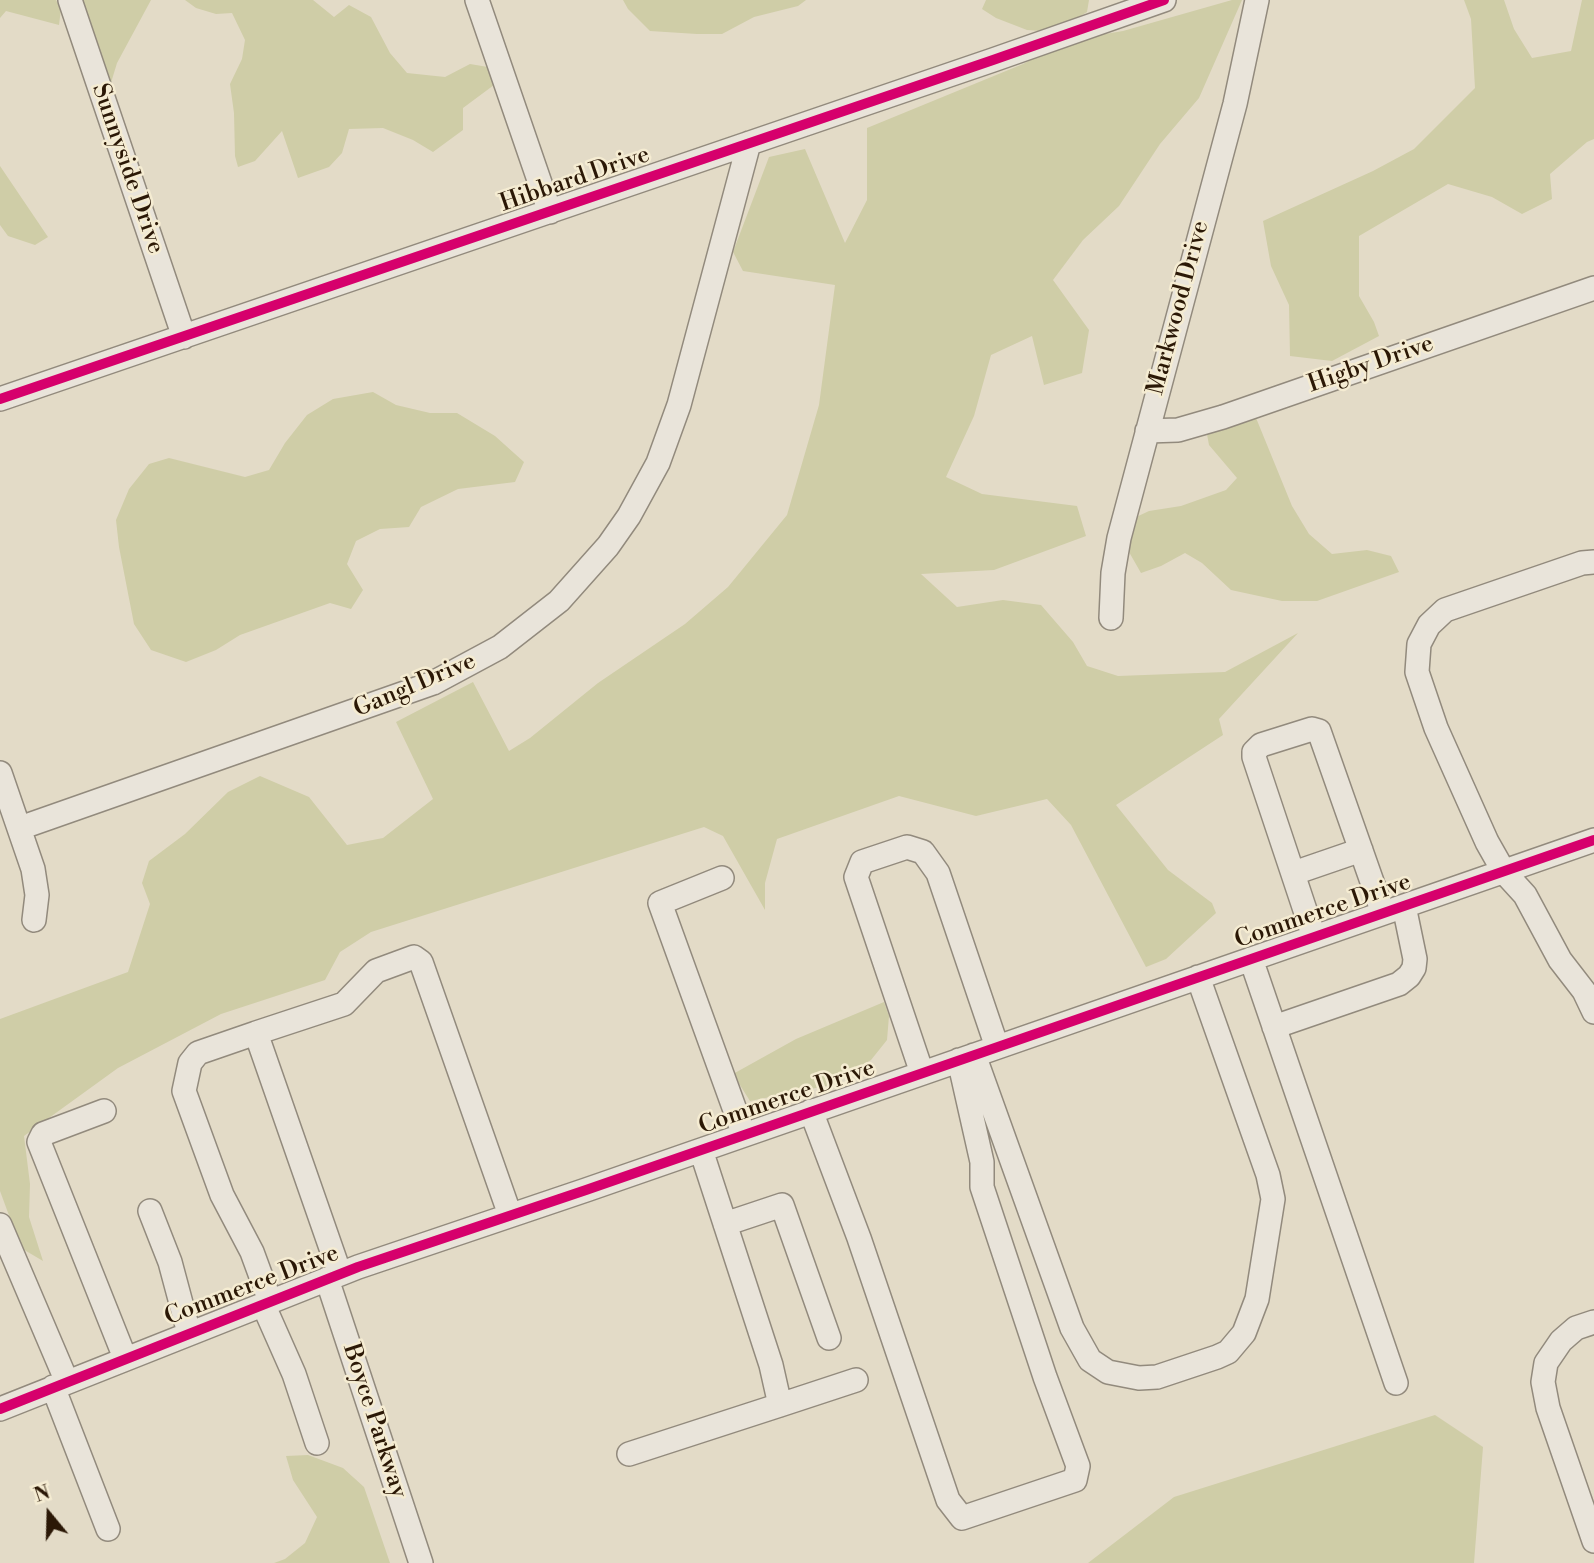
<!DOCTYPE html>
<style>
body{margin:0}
#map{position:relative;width:1594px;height:1563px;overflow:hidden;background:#e3dbc7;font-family:"Libre Bodoni",serif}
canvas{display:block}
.north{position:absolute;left:14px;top:1479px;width:70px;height:70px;-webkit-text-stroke:5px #f5ecd2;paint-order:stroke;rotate:341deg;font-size:19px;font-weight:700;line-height:28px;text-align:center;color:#2b1806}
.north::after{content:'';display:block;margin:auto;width:24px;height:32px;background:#2b1806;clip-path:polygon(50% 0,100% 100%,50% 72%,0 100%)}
</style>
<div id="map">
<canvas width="1594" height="1563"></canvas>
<div class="north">N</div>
</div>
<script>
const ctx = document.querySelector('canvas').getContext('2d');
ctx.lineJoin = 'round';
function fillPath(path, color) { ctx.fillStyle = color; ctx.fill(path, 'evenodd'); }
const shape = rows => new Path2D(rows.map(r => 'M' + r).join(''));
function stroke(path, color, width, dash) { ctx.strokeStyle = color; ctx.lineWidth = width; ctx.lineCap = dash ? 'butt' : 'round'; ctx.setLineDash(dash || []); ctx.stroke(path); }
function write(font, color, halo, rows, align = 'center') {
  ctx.font = font + ' "Libre Bodoni",serif'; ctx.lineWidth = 5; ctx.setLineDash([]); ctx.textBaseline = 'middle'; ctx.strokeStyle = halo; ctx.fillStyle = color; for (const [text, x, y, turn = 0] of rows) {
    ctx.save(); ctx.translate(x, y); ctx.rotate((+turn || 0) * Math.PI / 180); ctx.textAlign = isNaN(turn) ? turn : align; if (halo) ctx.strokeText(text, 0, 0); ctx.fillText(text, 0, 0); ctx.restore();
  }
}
const green = shape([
 [0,0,56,0,61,9,59,25,6,11,0,18],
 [81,0,151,0,117,63,110,86],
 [185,0,313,0,334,17,349,5,371,17,390,53,407,73,445,77,470,64,488,67,494,85,463,108,463,130,433,152,413,140,383,128,349,129,342,153,329,167,298,178,282,131,255,161,238,167,235,156,234,113,230,84,242,59,245,40,232,13,216,14,196,8],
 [623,0,806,0,798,6,754,17,722,34,697,34,650,31,628,9],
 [986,0,1089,0,1087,12,1055,32,1027,30,996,18,982,9],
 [1232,0,1242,0,1199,98,1160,144,1119,206,1083,240,1053,280,1089,330,1082,373,1044,385,1032,336,991,355,974,416,946,477,982,494,1077,506,1086,536,994,570,921,574,957,607,1003,600,1041,605,1073,642,1087,666,1118,676,1225,672,1298,633,1219,719,1223,735,1116,805,1168,870,1212,903,1216,913,1166,959,1146,967,1071,825,1047,799,976,816,899,796,777,839,765,883,765,910,723,836,704,827,371,932,340,952,325,980,221,1014,118,1068,24,1136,30,1184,29,1217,43,1261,21,1248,0,1191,0,1019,128,972,150,904,142,883,149,861,185,834,228,792,260,776,309,797,347,845,383,838,433,799,396,722,473,682,509,751,530,738,598,683,685,624,728,587,787,515,819,405,835,285,743,271,733,252,769,157,805,149,845,243,867,200,867,128,1023,64,1069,40,1123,31],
 [1464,0,1504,0,1514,29,1532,58,1571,51,1582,0,1594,0,1594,139,1587,142,1550,174,1552,199,1522,214,1492,197,1448,184,1359,236,1359,296,1374,322,1379,336,1332,361,1290,356,1289,305,1271,266,1263,221,1373,171,1414,149,1475,88,1471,19],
 [0,166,48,237,35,245,8,236,0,225],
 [373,392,396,405,430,413,457,413,495,436,524,462,515,482,458,489,421,507,409,527,380,529,356,541,347,564,363,590,351,609,330,603,240,635,216,650,186,662,151,650,134,624,119,547,116,520,129,489,149,464,169,458,245,477,269,470,285,443,307,415,333,399],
 [1254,413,1292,506,1309,534,1332,554,1367,550,1391,556,1399,572,1317,601,1282,601,1231,590,1202,563,1185,553,1161,566,1141,573,1129,552,1132,519,1149,511,1181,506,1226,490,1237,478,1209,445,1206,429],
 [884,1002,889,1016,887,1040,871,1060,826,1086,750,1101,733,1074,796,1039],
 [1435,1415,1483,1447,1474,1563,1088,1563,1174,1497],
 [308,1455,343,1468,364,1487,390,1563,274,1563,285,1559,305,1543,317,1517,293,1480,286,1456]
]);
const minor = shape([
 [70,0,184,337],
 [477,0,550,212],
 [0,399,993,60,1164,0],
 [1147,431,1178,430,1223,417,1594,288],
 [1594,562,1582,563,1445,610,1429,625,1419,644,1417,672,1436,728,1487,842,1504,872,1525,895,1560,960,1584,991,1594,1012],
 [1111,618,1113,573,1119,538,1235,104,1257,0],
 [0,773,33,869,37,895,34,920],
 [20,828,433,683,500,647,559,601,608,546,629,516,658,463,679,405,749,143],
 [1294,873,1361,850],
 [722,878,660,903,744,1135],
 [1314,937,1254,757,1254,752,1261,745,1312,729,1319,731,1383,913],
 [1251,959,1396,1383],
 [1274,1027,1399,984,1409,976,1414,968,1415,959,1404,906],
 [256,1033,344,1004,376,971,414,957,421,962,510,1215],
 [974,1055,1072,1328,1090,1360,1108,1372,1139,1378,1157,1377,1217,1357,1228,1352,1244,1333,1257,1299,1273,1199,1268,1175,1198,977],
 [922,1073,856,877,862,862,907,847,923,852,938,873,997,1047],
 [104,1111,43,1134,39,1142,125,1358],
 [811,1111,859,1238,948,1500,962,1518,1075,1480,1078,1466,1045,1377,982,1187,982,1162,959,1060],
 [701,1150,771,1365,780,1405,856,1380],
 [150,1211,170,1262,189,1333],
 [725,1224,782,1205,829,1338],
 [0,1225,67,1382],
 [327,1279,421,1563],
 [270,1301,252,1252,222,1195,184,1091,190,1063,198,1053,256,1033,340,1274],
 [263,1304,294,1374,317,1443],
 [1594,1322,1576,1328,1561,1341,1546,1363,1543,1382,1548,1408,1594,1541],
 [53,1387,108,1529],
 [0,1409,358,1267,586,1190,1594,840],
 [629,1454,780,1405]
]);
const cycleway = shape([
 [0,399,993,60,1164,0],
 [0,1409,358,1267,586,1190,1594,840]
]);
const streetNames = [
 ["Sunnyside Drive",127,169,71],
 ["Hibbard Drive",575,180,-19],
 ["Markwood Drive",1179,308,-75],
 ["Higby Drive",1371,365,-19],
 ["Gangl Drive",415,686,-23],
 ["Commerce Drive",1323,912,-19],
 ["Commerce Drive",787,1098,-19],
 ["Commerce Drive",252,1286,-21],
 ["Boyce Parkway",374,1421,72]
];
fillPath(green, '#cfcda7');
stroke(minor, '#928a7d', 26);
stroke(minor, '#e9e4da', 23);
stroke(cycleway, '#d6006c', 10);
write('24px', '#2b1806', '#f5ecd2', streetNames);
</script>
